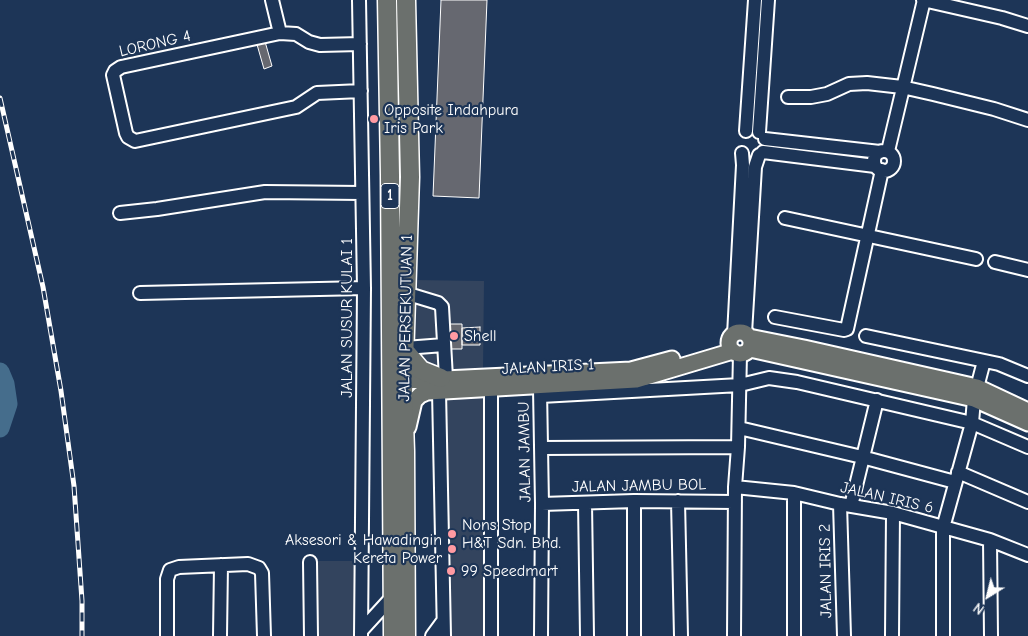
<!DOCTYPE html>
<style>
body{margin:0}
#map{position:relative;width:1028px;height:636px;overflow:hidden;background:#1d3557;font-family:"Comic Neue",sans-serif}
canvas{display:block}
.north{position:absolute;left:963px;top:571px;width:50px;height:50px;-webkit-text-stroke:4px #1d3557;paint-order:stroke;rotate:216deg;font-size:14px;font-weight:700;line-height:20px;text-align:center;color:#fff}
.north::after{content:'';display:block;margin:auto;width:18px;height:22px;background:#fff;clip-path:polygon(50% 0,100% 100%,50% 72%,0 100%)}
</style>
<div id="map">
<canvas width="1028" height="636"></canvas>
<div class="north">N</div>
</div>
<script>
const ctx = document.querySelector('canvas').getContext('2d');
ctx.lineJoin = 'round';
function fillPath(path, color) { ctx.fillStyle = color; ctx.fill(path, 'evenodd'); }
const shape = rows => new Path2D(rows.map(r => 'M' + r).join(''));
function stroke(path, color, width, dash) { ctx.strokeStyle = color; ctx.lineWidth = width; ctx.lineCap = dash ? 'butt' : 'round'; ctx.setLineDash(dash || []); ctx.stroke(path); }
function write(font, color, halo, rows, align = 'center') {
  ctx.font = font + ' "Comic Neue",sans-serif'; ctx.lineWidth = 4.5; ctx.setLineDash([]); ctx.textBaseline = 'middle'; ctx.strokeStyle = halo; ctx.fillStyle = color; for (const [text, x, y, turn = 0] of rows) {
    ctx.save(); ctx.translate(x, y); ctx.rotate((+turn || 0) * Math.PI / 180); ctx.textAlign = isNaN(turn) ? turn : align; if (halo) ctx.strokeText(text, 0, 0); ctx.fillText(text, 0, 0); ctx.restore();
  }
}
const built = shape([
 [413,280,484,281,483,370,427,371,415,353],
 [487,394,488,636,447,636,443,398],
 [313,561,358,561,357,636,313,636]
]);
const river = shape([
 [0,372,5,384,8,404,0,428]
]);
const building = shape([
 [441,0,487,0,479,198,433,196,441,0],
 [264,38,272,66,264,69,256,41,264,38],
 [445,324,462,324,462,349,445,349,445,324],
 [480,327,480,345,462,345,462,328,480,327]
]);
const minor = shape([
 [272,0,280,33],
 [359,0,364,288,361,636],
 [923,0,1002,18,1028,26],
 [360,44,320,45,309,42,296,34,280,33,121,67,115,71,113,75,126,133,128,137,135,141,296,107,317,93,361,91],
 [788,97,811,97,827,94,849,84,867,83,902,87,933,94,994,109,1028,120],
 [746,131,755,0],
 [759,132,768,0],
 [765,139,880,152],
 [888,151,924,0],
 '874 161a10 10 0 1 1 20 0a10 10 0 1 1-20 0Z',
 [763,152,875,166],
 [120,213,157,209,265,192,362,193],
 [785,218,976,259],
 [995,262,1028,270],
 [140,293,364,288],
 [405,293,438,303,442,307,446,378],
 [775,317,844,330,847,329,882,170],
 [745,333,755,167,759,155],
 [734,335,743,165,742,153],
 [866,336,999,364,1028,376],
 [405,348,444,345],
 [491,388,491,636],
 [540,389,542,504,541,636],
 [439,391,444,636],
 [541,396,740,385,769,378,797,382,972,423,1028,447],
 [739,428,862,457,955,482],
 [541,448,738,447],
 [958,472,1028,502],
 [735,487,794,493,840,504,893,513,990,540,1028,555],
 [634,501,634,636],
 [678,501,681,636],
 [585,503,587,636],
 [542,504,634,501,735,502],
 [840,504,844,636],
 [851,506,877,400],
 [990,540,991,636],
 [310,562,311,636],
 [361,631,393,596],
 [167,636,167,579,170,570,179,567,248,564,259,568,262,573,264,636],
 [220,636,221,565],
 [432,636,443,621],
 [734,636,735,487,738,447,740,354],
 [794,636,794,493],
 [892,636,893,513],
 [943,636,943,528,972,423,974,399,984,361]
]);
const major = shape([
 '729 343a11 11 0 1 1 22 0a11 11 0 1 1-22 0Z',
 [749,337,804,348,977,387,1028,411],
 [750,349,974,399,1028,423],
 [403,381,631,370,672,359],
 [408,427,414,401,420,395,427,392,636,380,733,351]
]);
const highway = shape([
 [387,0,390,175,393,636],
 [405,351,421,370,441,378],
 [406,636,405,451,403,392,410,177,406,0]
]);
const rail = shape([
 [0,98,43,287,61,391,74,486,82,601,82,636]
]);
const markers = [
 [374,119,5,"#ff9aa2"],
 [454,336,5,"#ff9aa2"],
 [452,534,5,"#ff9aa2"],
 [452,549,5,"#ff9aa2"],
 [451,571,5,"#ff9aa2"]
];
const shields = [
 [390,196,18]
];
const shieldNames = [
 ["1",390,196]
];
const streetNames = [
 ["LORONG 4",155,44,-13],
 ["JALAN SUSUR KULAI 1",347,318,-90],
 ["JALAN PERSEKUTUAN 1",406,318,-89],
 ["JALAN IRIS 1",548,367,-3],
 ["JALAN JAMBU",525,452,-91],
 ["JALAN JAMBU BOL",639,486,-1],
 ["JALAN IRIS 6",887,498,13],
 ["JALAN IRIS 2",826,571,-91]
];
const poiNames = [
 ["Opposite Indahpura",384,110],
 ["Iris Park",384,128],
 ["Shell",464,336],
 ["Nons Stop",462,525],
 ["H&T Sdn. Bhd.",462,543],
 ["Aksesori & Hawadingin",442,540,"right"],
 ["Kereta Power",442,558,"right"],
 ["99 Speedmart",461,571]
];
fillPath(built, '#33445e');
stroke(river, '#456d8c', 19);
fillPath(building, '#666870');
stroke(building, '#fff', 1);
stroke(minor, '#fff', 16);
stroke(major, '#fff', 19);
stroke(highway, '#fff', 21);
stroke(minor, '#1d3557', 12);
stroke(major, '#6b706d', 15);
stroke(highway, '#6b706d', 18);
stroke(rail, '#fff', 5);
stroke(rail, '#1d3557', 3, [9]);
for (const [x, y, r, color] of markers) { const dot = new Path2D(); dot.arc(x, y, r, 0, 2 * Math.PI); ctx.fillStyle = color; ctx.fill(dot); stroke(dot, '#1d3557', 2); }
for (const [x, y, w] of shields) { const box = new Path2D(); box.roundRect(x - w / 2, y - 12.5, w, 25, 4); ctx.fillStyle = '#1d3557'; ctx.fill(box); stroke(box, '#fff', 1); }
write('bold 15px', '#fff', null, shieldNames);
write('16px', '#fff', '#1d3557', streetNames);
write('16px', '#fff', '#1d3557', poiNames, 'left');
</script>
